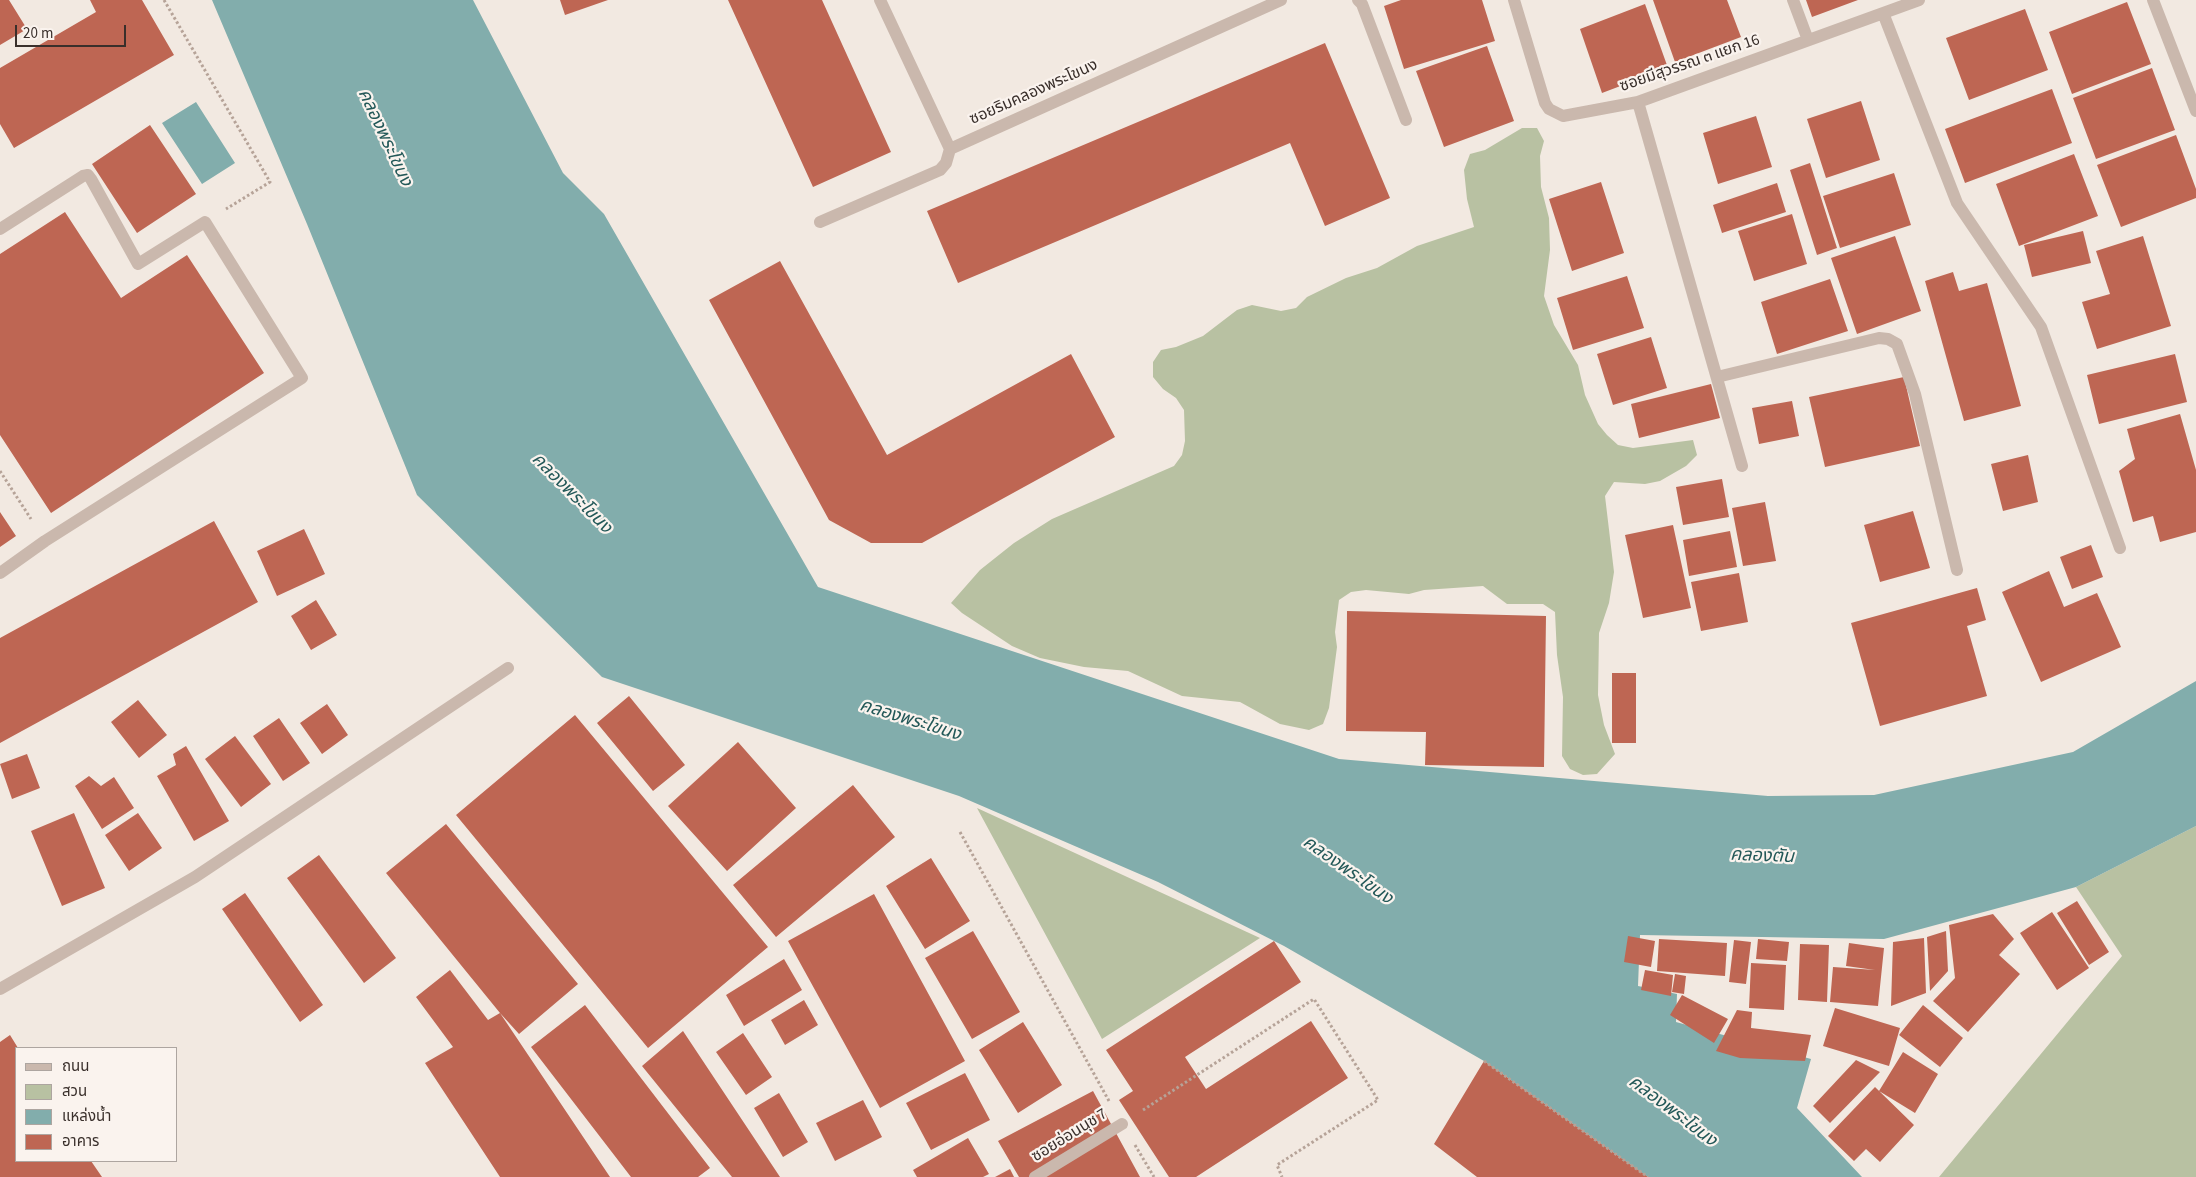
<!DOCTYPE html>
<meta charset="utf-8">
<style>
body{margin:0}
#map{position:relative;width:2196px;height:1177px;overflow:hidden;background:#f2e9e1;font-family:"Source Sans 3","Noto Sans Thai",sans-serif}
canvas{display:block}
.legend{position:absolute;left:15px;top:1047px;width:162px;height:115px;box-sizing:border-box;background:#faf3ee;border:1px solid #ada5a0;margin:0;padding:6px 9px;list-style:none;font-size:15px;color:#392f2b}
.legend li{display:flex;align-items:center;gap:10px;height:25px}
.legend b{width:25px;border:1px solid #ada5a0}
.scale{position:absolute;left:15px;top:25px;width:111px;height:22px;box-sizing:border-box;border:2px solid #392f2b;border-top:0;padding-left:6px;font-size:15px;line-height:18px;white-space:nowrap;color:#392f2b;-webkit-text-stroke:4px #faf3ee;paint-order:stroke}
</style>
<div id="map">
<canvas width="2196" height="1177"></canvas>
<ul class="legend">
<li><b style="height:6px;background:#cab8ad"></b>ถนน</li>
<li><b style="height:14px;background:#b8c1a2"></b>สวน</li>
<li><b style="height:14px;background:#82adac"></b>แหล่งน้ำ</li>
<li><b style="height:14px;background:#be6653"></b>อาคาร</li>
</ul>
<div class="scale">20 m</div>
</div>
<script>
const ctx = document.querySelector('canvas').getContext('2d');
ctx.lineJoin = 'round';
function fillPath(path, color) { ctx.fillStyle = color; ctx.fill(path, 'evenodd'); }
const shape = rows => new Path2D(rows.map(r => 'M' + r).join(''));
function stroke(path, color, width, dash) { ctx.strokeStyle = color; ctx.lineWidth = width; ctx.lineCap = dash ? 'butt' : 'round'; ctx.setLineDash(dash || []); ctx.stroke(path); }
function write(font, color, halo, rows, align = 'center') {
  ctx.font = font + ' "Source Sans 3","Noto Sans Thai",sans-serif'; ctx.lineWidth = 4.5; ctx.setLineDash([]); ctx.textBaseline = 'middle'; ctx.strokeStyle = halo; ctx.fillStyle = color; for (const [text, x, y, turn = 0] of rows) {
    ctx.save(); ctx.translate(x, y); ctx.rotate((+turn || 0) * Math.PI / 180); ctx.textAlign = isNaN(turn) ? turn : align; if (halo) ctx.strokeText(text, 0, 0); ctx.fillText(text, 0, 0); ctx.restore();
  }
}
const green = shape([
 [1522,128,1537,128,1544,141,1540,156,1541,187,1549,218,1550,250,1544,296,1554,325,1578,365,1585,395,1598,424,1607,435,1618,445,1633,448,1693,440,1697,455,1686,466,1660,481,1645,484,1614,482,1605,496,1614,572,1609,603,1599,633,1598,695,1604,725,1615,754,1597,774,1583,775,1570,769,1562,756,1563,697,1557,655,1555,612,1543,604,1507,604,1483,586,1424,590,1409,594,1366,590,1351,592,1339,600,1335,632,1337,647,1329,708,1323,724,1309,730,1280,724,1240,702,1182,696,1128,671,1084,667,1040,658,1012,646,962,613,951,603,980,570,1014,543,1052,519,1174,466,1182,455,1185,441,1184,410,1176,398,1163,389,1153,377,1153,362,1161,350,1176,347,1203,336,1237,310,1252,305,1281,311,1296,308,1307,297,1346,278,1377,268,1417,246,1474,227,1467,199,1464,170,1470,154,1485,150],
 [977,808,1260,938,1102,1039],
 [2196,826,2196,1177,1939,1177,2122,956,2076,887]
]);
const water = shape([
 [212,0,473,0,563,173,604,214,818,587,1339,759,1768,796,1874,795,2073,752,2196,681,2196,826,2076,887,1884,939,1640,935,1638,986,1677,994,1676,1022,1811,1059,1797,1108,1862,1177,1648,1177,1484,1061,1284,946,1158,882,959,796,602,677,417,495,307,224],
 [196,102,235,163,202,184,162,123]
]);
const building = shape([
 [0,0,9,0,27,29,0,45],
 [90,0,142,0,174,55,14,148,0,124,0,68,96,12],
 [560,0,608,0,565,15],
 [728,0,822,0,891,152,813,187],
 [1401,0,1482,0,1495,41,1404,69,1384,6],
 [1653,0,1727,0,1741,37,1675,62],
 [1806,0,1858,0,1812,17],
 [2127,2,2151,64,2072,94,2049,32],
 [1645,4,1668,68,1602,93,1580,29],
 [2025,9,2048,70,1969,100,1946,38],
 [1325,43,1390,198,1325,226,1290,143,958,283,927,211],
 [1487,46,1514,121,1444,147,1416,71],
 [2152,68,2175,130,2096,159,2073,98],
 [2052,89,2072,143,1965,183,1945,129],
 [1861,101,1880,160,1826,178,1807,119],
 [1756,116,1772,167,1718,184,1703,133],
 [150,125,196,194,137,233,92,164],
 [2176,135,2196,189,2196,198,2121,227,2097,165],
 [2074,154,2098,216,2019,246,1996,184],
 [1810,163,1837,248,1817,255,1790,170],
 [1894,173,1911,225,1840,248,1823,196],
 [1601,182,1624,253,1572,271,1549,199],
 [1777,183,1786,212,1722,233,1713,205],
 [65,212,121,298,187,255,264,373,51,513,0,435,0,254],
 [1792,214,1807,264,1754,281,1738,231],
 [2083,231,2091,263,2032,277,2024,245],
 [1895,236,1921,311,1857,334,1831,258],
 [2143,236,2171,326,2097,349,2082,302,2110,294,2096,251],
 [780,261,887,455,1071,354,1115,437,922,543,871,543,829,520,709,300],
 [1953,272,1959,291,1987,283,2021,406,1964,421,1925,281],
 [1627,276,1644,328,1573,350,1557,298],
 [1830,279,1848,331,1777,354,1761,302],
 [1651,337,1667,388,1613,405,1597,354],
 [2175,354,2187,402,2099,424,2087,375],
 [1904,377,1920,446,1825,467,1809,397],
 [1711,384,1720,418,1639,438,1631,404],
 [1792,401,1799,436,1759,444,1752,408],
 [2180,414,2196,470,2196,532,2160,542,2153,516,2133,522,2119,471,2135,459,2127,429],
 [2028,455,2038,502,2003,511,1991,464],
 [1722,479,1729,517,1683,525,1676,487],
 [1765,502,1776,561,1743,566,1732,508],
 [1913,511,1930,568,1880,582,1864,525],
 [0,512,16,536,0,547],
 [214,521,258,602,0,743,0,638],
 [1673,525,1691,608,1643,618,1625,535],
 [304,529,325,574,277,596,257,551],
 [1730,531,1737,567,1689,576,1683,540],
 [2091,545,2103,577,2072,589,2060,557],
 [2049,571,2064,607,2097,593,2121,647,2041,682,2002,592],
 [1739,573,1748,622,1701,631,1691,582],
 [1977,588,1986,620,1967,626,1987,696,1880,726,1851,623],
 [316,600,337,635,311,650,291,616],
 [1347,611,1546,616,1544,767,1425,765,1426,732,1346,731],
 [1612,673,1636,673,1636,743,1612,743],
 [629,696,685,765,653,791,597,723],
 [138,700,167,735,139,758,111,722],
 [327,704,348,735,322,754,300,723],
 [575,715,768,947,648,1048,456,815],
 [279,718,310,763,283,781,253,736],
 [235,736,271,784,241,807,205,759],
 [738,742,796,808,727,871,668,806],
 [186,746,229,821,194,841,157,776,176,765,173,754],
 [27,754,40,788,12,799,0,764],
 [89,776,101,786,114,777,134,808,102,829,75,786],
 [853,785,895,837,776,937,733,885],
 [74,813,105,888,62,906,31,831],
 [138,813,162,848,129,871,105,835],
 [446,824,578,984,519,1034,500,1013,386,873],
 [319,855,396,958,364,983,287,878],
 [931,858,970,921,925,949,886,886],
 [245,893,323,1005,300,1022,222,909],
 [874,894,965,1061,880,1108,788,941],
 [2077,901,2109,952,2089,965,2057,913],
 [2052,912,2089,968,2057,990,2020,933],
 [1993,914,2014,939,1999,955,2020,974,1968,1032,1933,1001,1955,978,1949,925],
 [973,931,1020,1012,972,1039,925,958],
 [1946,931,1948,971,1930,991,1927,937],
 [1628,936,1655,941,1651,967,1624,962],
 [1924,938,1926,993,1891,1006,1893,942],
 [1659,939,1727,943,1725,976,1657,971],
 [1758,939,1789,942,1787,961,1756,959],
 [1734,940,1751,942,1746,984,1729,982],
 [1274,941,1301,982,1185,1057,1206,1089,1311,1021,1348,1078,1196,1177,1169,1177,1119,1100,1133,1091,1106,1050],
 [1849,943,1884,948,1878,1006,1830,1002,1833,967,1875,970,1846,966],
 [1800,944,1829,945,1827,1002,1798,1000],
 [784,959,802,990,744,1026,726,995],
 [1751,963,1786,965,1784,1010,1749,1008],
 [450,970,488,1020,500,1013,610,1177,500,1177,425,1063,453,1047,416,997],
 [1645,970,1673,975,1671,996,1641,990],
 [1675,974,1686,976,1684,994,1672,992],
 [1682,995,1728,1019,1714,1043,1670,1015],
 [804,1000,818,1025,785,1045,771,1020],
 [585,1005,710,1168,698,1177,631,1177,531,1047],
 [1923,1005,1963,1038,1940,1067,1899,1035],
 [1835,1008,1900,1028,1889,1066,1823,1046],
 [1737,1010,1752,1012,1751,1028,1811,1035,1805,1061,1740,1058,1716,1051],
 [1023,1022,1062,1085,1018,1113,979,1050],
 [683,1031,780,1177,732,1177,642,1066],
 [743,1033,772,1077,746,1095,716,1052],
 [10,1035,18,1048,16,1048,16,1161,91,1161,102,1177,0,1177,0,1042],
 [1903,1052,1938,1074,1915,1113,1879,1091],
 [1856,1060,1880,1072,1830,1123,1813,1106],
 [1484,1061,1648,1177,1477,1177,1434,1144],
 [965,1073,990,1120,931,1150,906,1103],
 [1875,1087,1914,1125,1880,1162,1866,1149,1854,1161,1828,1136],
 [1093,1091,1140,1177,1019,1177,998,1141],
 [779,1093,808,1142,783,1157,754,1108],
 [863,1100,882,1137,835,1161,816,1123],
 [968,1138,989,1174,983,1177,917,1177,913,1170],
 [1010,1169,1014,1177,995,1177]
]);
const path = shape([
 [164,0,270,182,226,209],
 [0,471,31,519],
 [960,832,1109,1101],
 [1484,1061,1648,1177],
 [1143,1110,1314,999,1378,1100,1277,1165,1282,1177],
 [1135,1145,1154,1177]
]);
const minor = shape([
 [880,0,950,149,1281,0],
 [1358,0,1362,4,1406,120],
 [1514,0,1545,103,1549,109,1563,116,1638,102,1919,0],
 [1793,0,1808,40],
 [2153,0,2196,111],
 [1883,13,1957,203,2041,327,2120,548],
 [1638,102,1742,466],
 [820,222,940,170,946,163,950,149],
 [0,229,83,176,88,175,91,179,138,264,205,222,302,378,45,541,0,573],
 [1717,377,1879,338,1888,339,1897,344,1915,394,1957,570],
 [0,989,195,877,508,668],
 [1035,1177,1122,1124]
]);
const streetNames = [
 ["ซอยมีสุวรรณ ๓ แยก 16",1690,64,-19],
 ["ซอยริมคลองพระโขนง",1034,93,-24],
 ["ซอยอ่อนนุช 7",1070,1136,-32]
];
const waterNames = [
 ["คลองพระโขนง",384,138,65],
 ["คลองพระโขนง",571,494,45],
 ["คลองพระโขนง",910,721,17],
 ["คลองตัน",1762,857,2],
 ["คลองพระโขนง",1347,871,35],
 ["คลองพระโขนง",1672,1112,37]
];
fillPath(green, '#b8c1a2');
fillPath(water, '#82adac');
fillPath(building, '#be6653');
stroke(path, '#b6a398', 3, [2.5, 2.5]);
stroke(minor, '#cab8ad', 12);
write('16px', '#392f2b', '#faf3ee', streetNames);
write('italic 18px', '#235858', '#faf3ee', waterNames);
</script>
